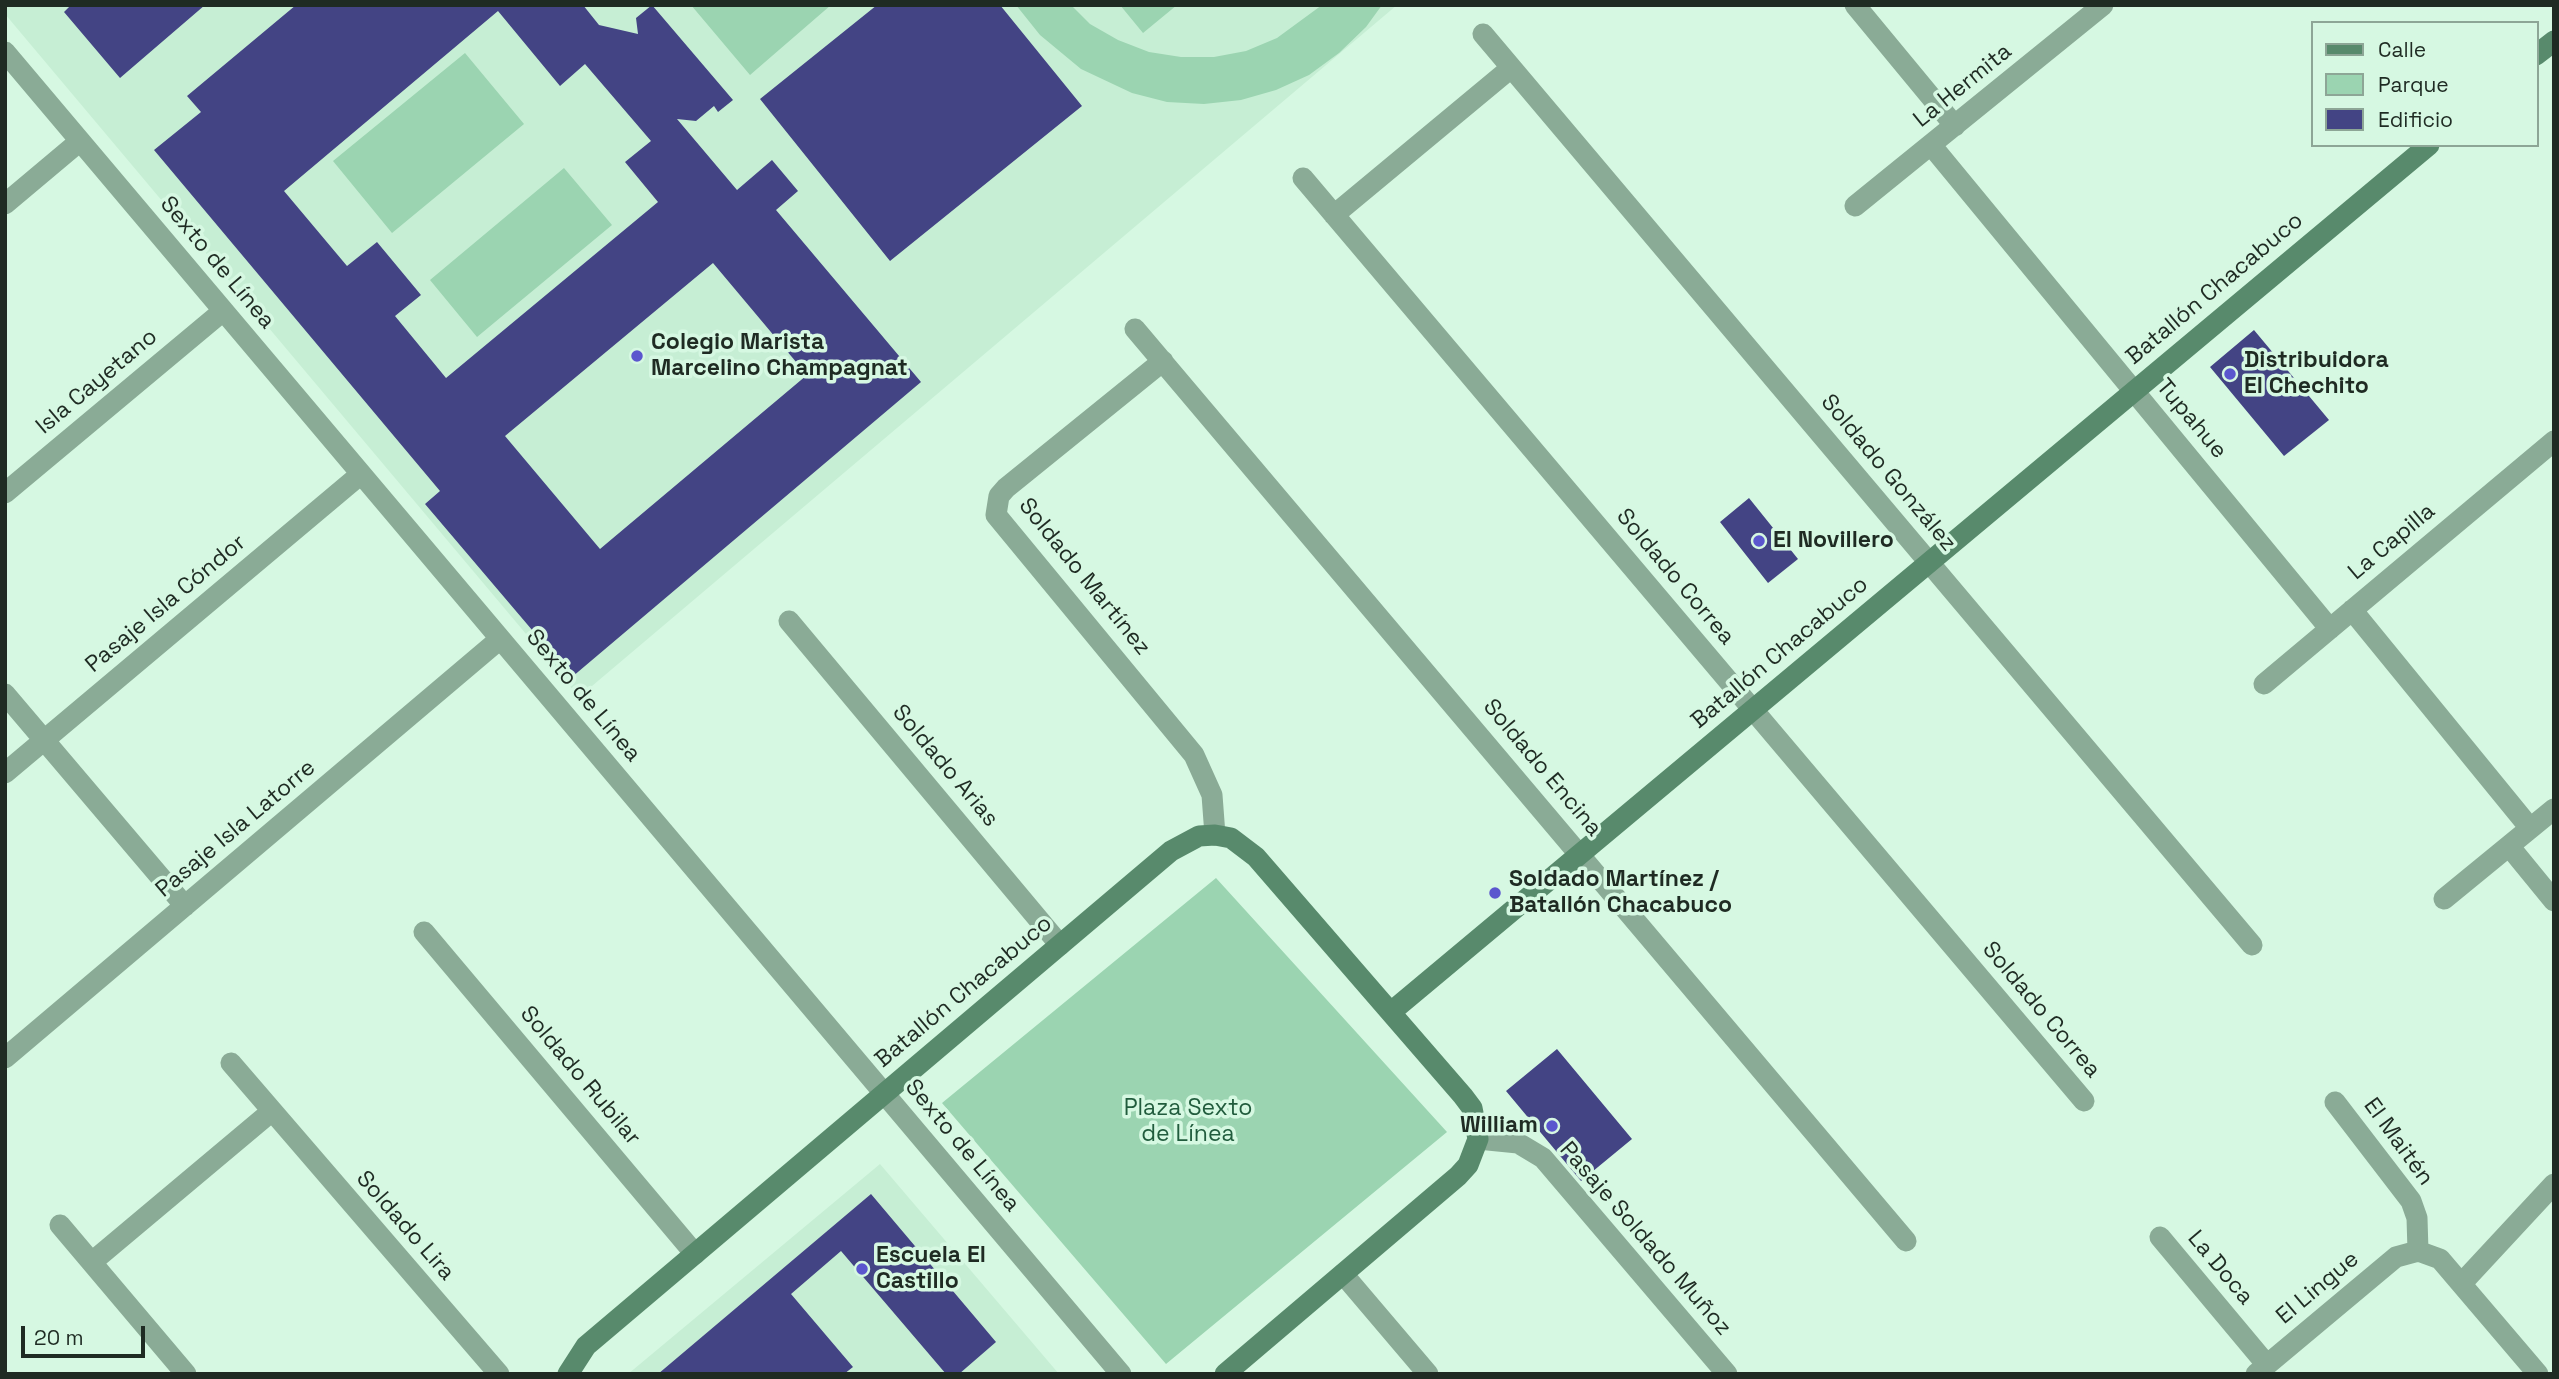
<!DOCTYPE html>
<meta charset="utf-8">
<style>
body{margin:0}
#map{position:relative;width:2559px;height:1379px;overflow:hidden;background:#d6f8e2;font-family:"Space Grotesk",sans-serif}
canvas{display:block}
.frame{position:absolute;inset:0;border:7px solid #1f2b23;pointer-events:none}
.legend{position:absolute;left:2311px;top:21px;width:228px;height:126px;box-sizing:border-box;background:#d6f8e2;border:2px solid #8da696;margin:0;padding:9px 12px;list-style:none;font-size:21px;color:#1f2b23}
.legend li{display:flex;align-items:center;gap:14px;height:35px}
.legend b{width:35px;border:2px solid #8da696}
.scale{position:absolute;left:21px;top:1326px;width:124px;height:32px;box-sizing:border-box;border:4px solid #1f2b23;border-top:0;padding-left:9px;font-size:21px;line-height:24px;white-space:nowrap;color:#1f2b23;-webkit-text-stroke:5px #d6f8e2;paint-order:stroke}
</style>
<div id="map">
<canvas width="2559" height="1379"></canvas>
<div class="frame"></div>
<ul class="legend">
<li><b style="height:9px;background:#588a6c"></b>Calle</li>
<li><b style="height:19px;background:#9bd4b1"></b>Parque</li>
<li><b style="height:19px;background:#434484"></b>Edificio</li>
</ul>
<div class="scale">20 m</div>
</div>
<script>
const ctx = document.querySelector('canvas').getContext('2d');
ctx.lineJoin = 'round';
function fillPath(path, color) { ctx.fillStyle = color; ctx.fill(path, 'evenodd'); }
const shape = rows => new Path2D(rows.map(r => 'M' + r).join(''));
function stroke(path, color, width, dash) { ctx.strokeStyle = color; ctx.lineWidth = width; ctx.lineCap = dash ? 'butt' : 'round'; ctx.setLineDash(dash || []); ctx.stroke(path); }
function write(font, color, halo, rows, align = 'center') {
  ctx.font = font + ' "Space Grotesk",sans-serif'; ctx.lineWidth = 7; ctx.setLineDash([]); ctx.textBaseline = 'middle'; ctx.strokeStyle = halo; ctx.fillStyle = color; for (const [text, x, y, turn = 0] of rows) {
    ctx.save(); ctx.translate(x, y); ctx.rotate((+turn || 0) * Math.PI / 180); ctx.textAlign = isNaN(turn) ? turn : align; if (halo) ctx.strokeText(text, 0, 0); ctx.fillText(text, 0, 0); ctx.restore();
  }
}
const built = shape([
 [5,5,1397,5,579,697,5,14],
 [880,1164,1059,1374,628,1374]
]);
const green = shape([
 [691,5,831,5,750,75],
 [1016,5,1071,5,1090,24,1118,40,1149,52,1181,57,1214,57,1246,51,1277,38,1322,5,1382,5,1366,27,1339,53,1309,75,1276,90,1241,100,1204,104,1167,102,1132,93,1081,69,1040,35],
 [1120,5,1177,5,1143,33],
 [465,53,524,124,392,233,333,161],
 [564,168,612,225,477,337,430,280],
 [1216,878,1447,1132,1166,1364,942,1103]
]);
const building = shape([
 [71,5,205,5,120,78,64,12],
 [296,5,583,5,599,25,638,34,636,18,652,5,733,100,718,112,714,106,696,121,677,119,737,190,772,160,798,191,776,210,921,382,572,677,425,504,440,491,154,150,201,112,187,96],
 [498,11,560,86,585,64,651,141,625,162,658,202,446,378,395,316,421,295,377,242,347,266,284,191],
 [713,263,807,375,600,549,505,436],
 [877,5,1000,5,1082,106,890,261,760,99],
 [2254,330,2329,420,2284,456,2210,367],
 [1749,498,1798,559,1768,583,1720,522],
 [1557,1049,1632,1139,1581,1181,1506,1091],
 [871,1194,996,1342,959,1374,946,1374,841,1251,791,1294,853,1367,844,1374,658,1374]
]);
const street = shape([
 [1855,5,1955,126],
 [1483,34,2252,945],
 [5,52,1121,1374],
 [1931,145,2330,629],
 [1303,178,2084,1101],
 [5,204,80,141],
 [1855,206,2103,5],
 [1334,215,1511,68],
 [1135,329,1906,1241],
 [1163,361,1006,488,999,496,996,515,1194,755,1212,795,1215,835],
 [5,493,223,311],
 [2352,610,2530,828],
 [789,621,1060,945],
 [2264,684,2554,441],
 [5,694,185,906],
 [5,773,361,474],
 [2509,846,2554,901],
 [2444,899,2554,809],
 [424,932,695,1254],
 [5,1058,500,639],
 [231,1063,499,1374],
 [2335,1102,2411,1201,2417,1218,2418,1251],
 [1478,1139,1518,1143,1543,1158,1727,1374],
 [60,1225,186,1374],
 [2160,1237,2267,1365],
 [92,1262,272,1111],
 [1343,1274,1428,1374],
 [2462,1283,2554,1184],
 [2256,1374,2396,1257,2418,1251,2440,1259,2538,1374]
]);
const secondary = shape([
 [2536,55,2554,41],
 [1391,1012,2429,145],
 [568,1374,586,1346,1171,851,1199,836,1215,835,1231,838,1256,857,1463,1096,1472,1108,1478,1139,1468,1165,1458,1176,1225,1374]
]);
const markers = [
 [637,356,7,"#5b56ce"],
 [2230,374,7,"#5b56ce"],
 [1759,541,7,"#5b56ce"],
 [1495,893,7,"#5b56ce"],
 [1552,1126,7,"#5b56ce"],
 [862,1269,7,"#5b56ce"]
];
const streetNames = [
 ["La Hermita",1963,86,-39],
 ["Sexto de Línea",217,263,50],
 ["Batallón Chacabuco",2215,289,-40],
 ["Isla Cayetano",97,382,-40],
 ["Tupahue",2191,419,50],
 ["Soldado González",1888,473,50],
 ["La Capilla",2392,542,-40],
 ["Soldado Martínez",1084,577,51],
 ["Soldado Correa",1675,577,50],
 ["Pasaje Isla Cóndor",166,604,-40],
 ["Batallón Chacabuco",1780,653,-40],
 ["Sexto de Línea",583,696,50],
 ["Soldado Arias",945,766,50],
 ["Soldado Encina",1542,768,50],
 ["Pasaje Isla Latorre",236,829,-40],
 ["Batallón Chacabuco",964,992,-40],
 ["Soldado Correa",2041,1010,50],
 ["Soldado Rubilar",580,1076,50],
 ["El Maitén",2398,1142,54],
 ["Sexto de Línea",962,1146,50],
 ["Soldado Lira",405,1226,49],
 ["Pasaje Soldado Muñoz",1645,1239,49],
 ["La Doca",2220,1268,50],
 ["El Lingue",2318,1288,-40]
];
const poiNames = [
 ["Colegio Marista",651,343],
 ["Marcelino Champagnat",651,369],
 ["Distribuidora",2244,361],
 ["El Chechito",2244,387],
 ["El Novillero",1773,541],
 ["Soldado Martínez /",1509,880],
 ["Batallón Chacabuco",1509,906],
 ["William",1538,1126,"right"],
 ["Escuela El",876,1256],
 ["Castillo",876,1282]
];
const parkNames = [
 ["Plaza Sexto",1188,1109],
 ["de Línea",1188,1135]
];
fillPath(built, '#c6eed4');
fillPath(green, '#9bd4b1');
fillPath(building, '#434484');
stroke(street, '#8aab96', 21);
stroke(secondary, '#588a6c', 21);
for (const [x, y, r, color] of markers) { const dot = new Path2D(); dot.arc(x, y, r, 0, 2 * Math.PI); ctx.fillStyle = color; ctx.fill(dot); stroke(dot, '#d6f8e2', 2.5); }
write('23px', '#1f2b23', '#d6f8e2', streetNames);
write('bold 23px', '#1f2b23', '#d6f8e2', poiNames, 'left');
write('23px', '#215c3d', '#d6f8e2', parkNames);
</script>
